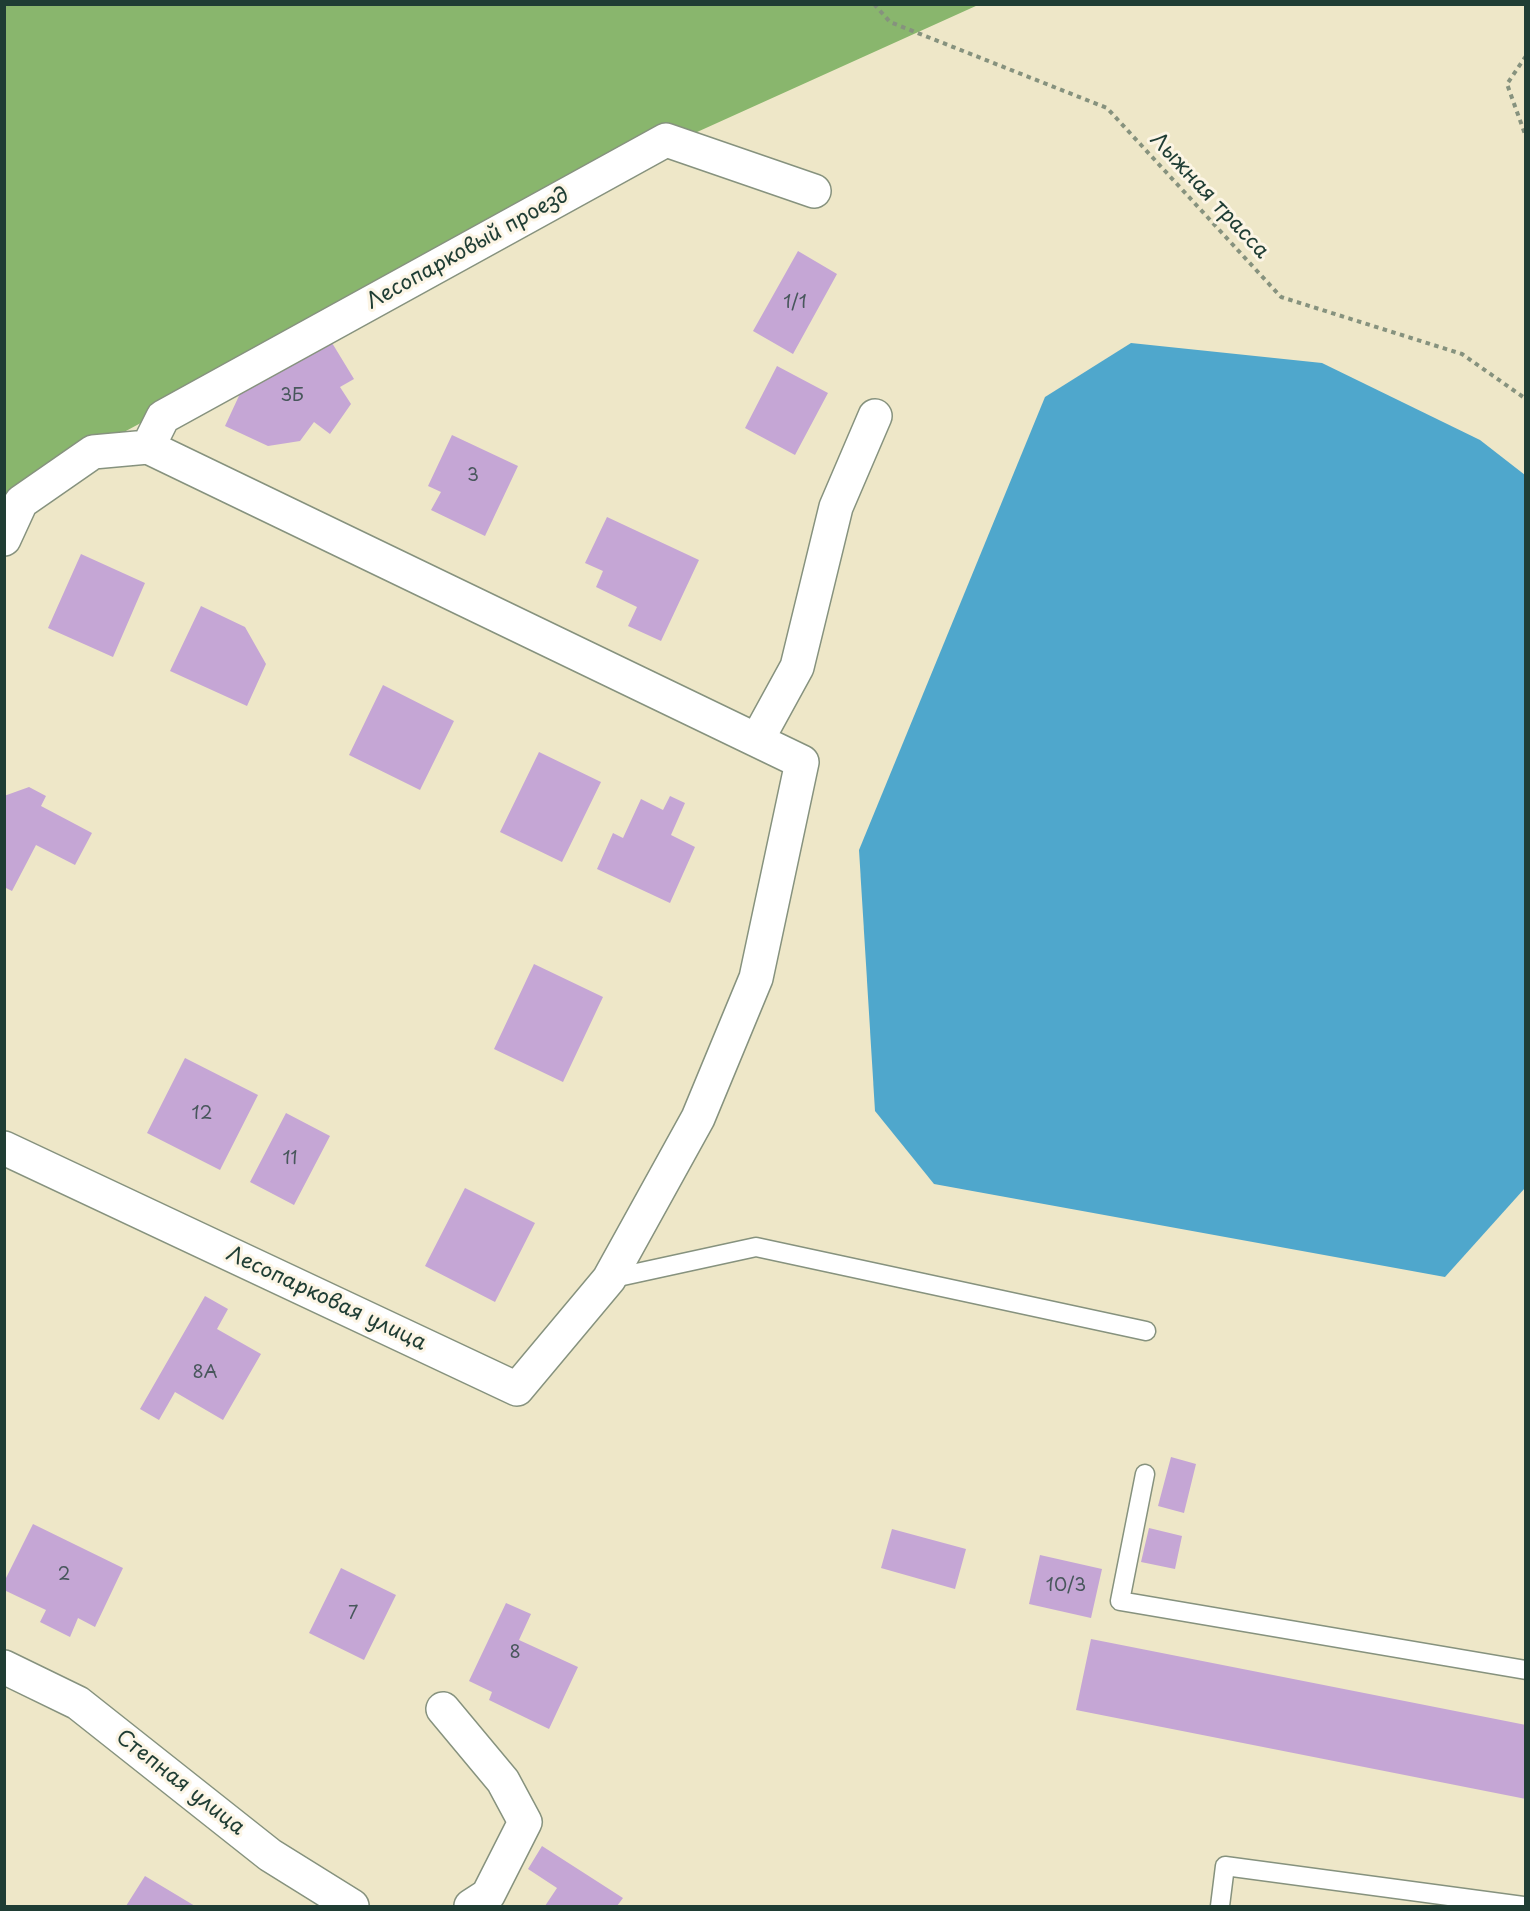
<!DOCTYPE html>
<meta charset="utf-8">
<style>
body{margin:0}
#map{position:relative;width:1530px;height:1911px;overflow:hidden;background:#eee7c8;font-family:"Playpen Sans",sans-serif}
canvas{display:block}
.frame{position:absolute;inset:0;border:6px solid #1f3d34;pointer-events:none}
</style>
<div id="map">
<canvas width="1530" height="1911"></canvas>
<div class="frame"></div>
</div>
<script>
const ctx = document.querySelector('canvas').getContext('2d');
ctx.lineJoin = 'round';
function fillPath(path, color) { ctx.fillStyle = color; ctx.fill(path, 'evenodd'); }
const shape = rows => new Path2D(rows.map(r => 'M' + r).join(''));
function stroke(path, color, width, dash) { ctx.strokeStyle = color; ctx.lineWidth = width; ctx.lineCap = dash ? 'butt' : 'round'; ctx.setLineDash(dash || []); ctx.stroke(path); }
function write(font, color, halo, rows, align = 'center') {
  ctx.font = font + ' "Playpen Sans",sans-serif'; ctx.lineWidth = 6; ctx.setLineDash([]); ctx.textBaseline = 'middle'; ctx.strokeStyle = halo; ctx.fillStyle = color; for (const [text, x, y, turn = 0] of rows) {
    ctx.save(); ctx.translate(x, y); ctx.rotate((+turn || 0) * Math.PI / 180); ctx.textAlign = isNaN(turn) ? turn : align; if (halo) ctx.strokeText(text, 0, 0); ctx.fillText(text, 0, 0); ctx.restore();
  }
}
const forest = shape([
 [5,5,978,5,602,175,5,496]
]);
const water = shape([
 [1131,343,1322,363,1480,440,1525,475,1525,1188,1445,1277,934,1184,875,1111,859,850,1045,397]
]);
const building = shape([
 [798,251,837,274,793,354,753,331],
 [326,333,354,379,340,387,351,404,330,434,314,422,300,441,268,446,225,426,244,385],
 [777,366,828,393,795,455,745,428],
 [452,435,518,466,485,536,431,510,441,492,428,486],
 [607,517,699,560,661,641,628,626,637,607,596,587,603,571,585,563],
 [81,554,145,583,113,657,48,628],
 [201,606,245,627,266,664,247,706,170,671],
 [383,685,454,721,420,790,349,755],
 [539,752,601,782,562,862,500,832],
 [29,787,46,796,41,806,92,833,75,865,36,845,12,891,4,887,4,796],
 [670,796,685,803,671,835,695,847,670,903,597,869,613,833,623,838,641,799,663,810],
 [534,964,603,997,563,1082,494,1049],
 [185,1058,258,1095,220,1170,147,1133],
 [286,1113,330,1136,294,1205,250,1182],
 [465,1188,535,1223,495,1302,425,1266],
 [205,1296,228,1309,217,1329,261,1354,223,1420,175,1392,159,1420,140,1409],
 [1171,1457,1196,1464,1184,1513,1158,1506],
 [33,1524,123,1568,95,1627,78,1618,70,1637,40,1622,46,1610,4,1590,4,1582],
 [1149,1528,1182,1536,1175,1569,1141,1562],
 [892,1529,966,1549,955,1589,881,1568],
 [1040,1555,1102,1569,1091,1618,1029,1604],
 [341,1568,396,1595,364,1660,309,1633],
 [506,1603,531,1614,519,1640,578,1667,549,1729,489,1700,492,1692,469,1681],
 [1091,1639,1526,1725,1526,1799,1076,1710],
 [542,1846,623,1898,617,1906,545,1906,557,1888,528,1869],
 [145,1876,195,1906,126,1906]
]);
const path = shape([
 [874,4,890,22,1107,108,1281,297,1462,354,1526,399],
 [1526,56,1507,84,1526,137]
]);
const lane = shape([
 [609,1279,756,1247,1146,1331],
 [1145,1474,1120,1601,1526,1670],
 [1220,1906,1225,1866,1523,1906]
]);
const street = shape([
 [148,447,163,417,666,140,814,191],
 [4,539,21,502,93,452,148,447,802,762,756,978,698,1118,609,1279,517,1389,4,1148],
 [757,740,797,667,836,507,875,416],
 [4,1667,78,1703,270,1855,352,1906],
 [443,1709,503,1781,525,1822,488,1895,471,1906]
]);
const numberNames = [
 ["1/1",795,303],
 ["3Б",292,396],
 ["3",473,476],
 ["12",202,1114],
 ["11",290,1159],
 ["8А",205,1373],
 ["2",64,1575],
 ["10/3",1066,1586],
 ["7",353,1614],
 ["8",515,1653]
];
const streetNames = [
 ["Лыжная трасса",1209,196,47],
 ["Лесопарковый проезд",468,249,-29],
 ["Лесопарковая улица",326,1299,25],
 ["Степная улица",180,1783,38]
];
fillPath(forest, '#89b66d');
fillPath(water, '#4fa7cc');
fillPath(building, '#c5a6d5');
stroke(lane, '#86927e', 21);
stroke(street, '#86927e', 36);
stroke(path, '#86927e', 4, [4.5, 4.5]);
stroke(lane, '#fff', 18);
stroke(street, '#fff', 33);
write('18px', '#48575c', null, numberNames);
write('21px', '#1f3d34', '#fcf5e5', streetNames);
</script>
